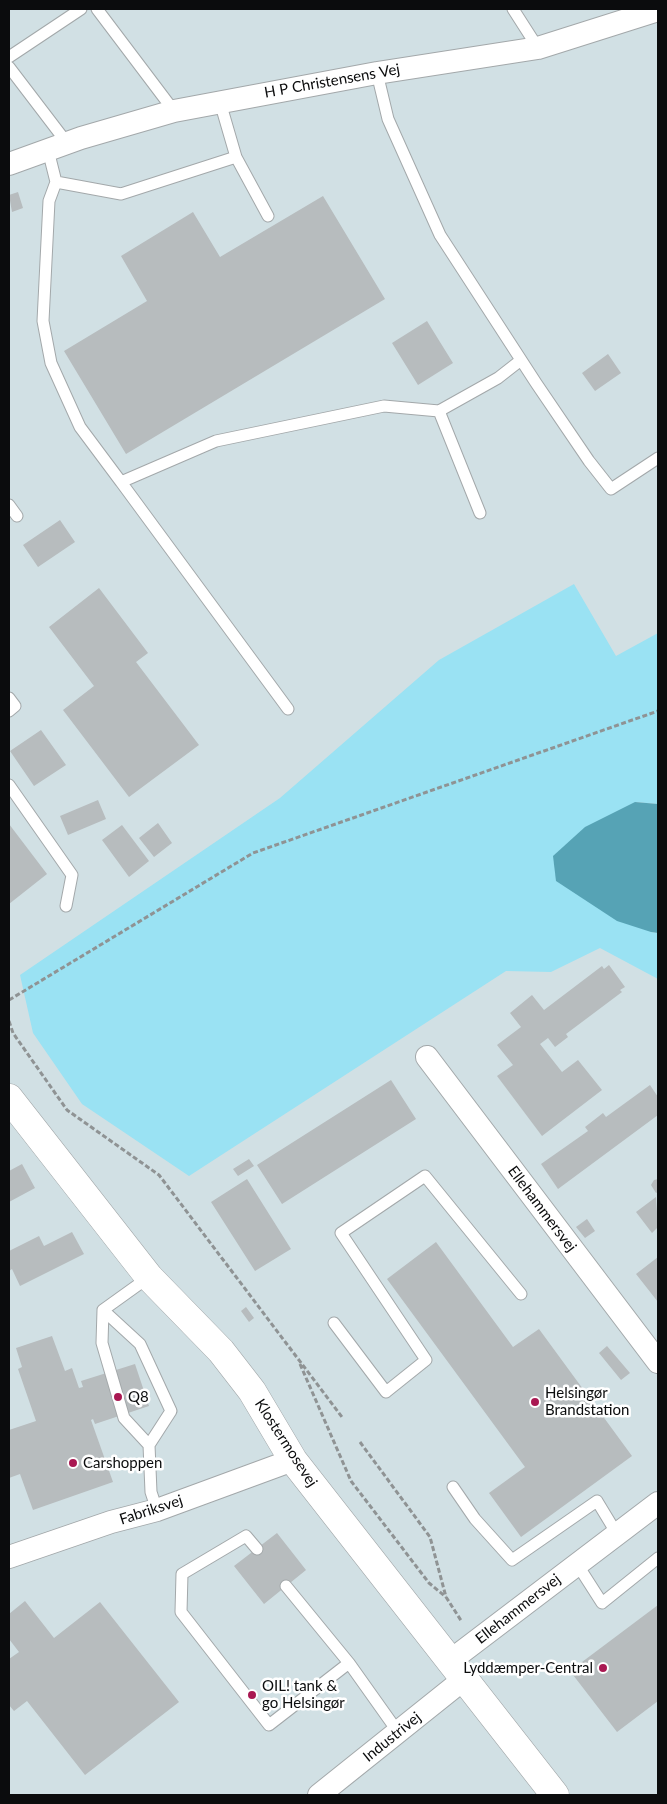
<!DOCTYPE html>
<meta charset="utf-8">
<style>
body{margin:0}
#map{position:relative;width:667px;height:1804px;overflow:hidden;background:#e5ebec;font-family:Lato,sans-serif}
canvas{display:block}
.frame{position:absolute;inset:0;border:10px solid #0b0c0d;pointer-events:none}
</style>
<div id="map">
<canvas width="667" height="1804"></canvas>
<div class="frame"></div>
</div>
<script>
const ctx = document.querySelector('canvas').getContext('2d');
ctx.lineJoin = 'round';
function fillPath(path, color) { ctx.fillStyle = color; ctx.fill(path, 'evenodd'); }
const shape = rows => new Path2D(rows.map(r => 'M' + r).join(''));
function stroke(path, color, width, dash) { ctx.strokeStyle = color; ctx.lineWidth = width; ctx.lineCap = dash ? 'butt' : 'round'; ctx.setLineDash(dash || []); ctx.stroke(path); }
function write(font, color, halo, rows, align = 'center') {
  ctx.font = font + ' Lato,sans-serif'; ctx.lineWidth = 5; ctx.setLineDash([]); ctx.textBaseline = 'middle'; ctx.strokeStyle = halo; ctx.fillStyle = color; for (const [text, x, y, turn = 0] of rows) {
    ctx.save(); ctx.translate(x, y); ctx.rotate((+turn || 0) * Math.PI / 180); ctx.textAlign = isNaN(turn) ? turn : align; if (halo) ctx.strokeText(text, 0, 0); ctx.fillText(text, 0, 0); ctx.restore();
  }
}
const built = shape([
 [9,9,658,9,658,1795,9,1795]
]);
const green = shape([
 [574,584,616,656,658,633,658,804,635,802,651,932,658,933,658,979,600,948,551,972,506,971,189,1176,82,1104,33,1033,20,975,280,798,439,660]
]);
const water = shape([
 [635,802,658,804,658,933,651,932,617,921,556,881,553,856,585,827]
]);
const building = shape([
 [18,192,23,208,12,212,9,195],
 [323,196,385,299,126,454,64,351,147,301,121,256,193,212,220,257],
 [427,321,453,363,418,385,392,343],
 [608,354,621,373,595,391,582,373],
 [60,520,75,542,38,567,23,545],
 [99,588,148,653,136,662,199,745,129,797,63,710,94,686,49,627],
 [41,730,66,765,34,786,10,751],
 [98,800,106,819,68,835,60,816],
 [158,823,172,843,154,857,139,838],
 [9,824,47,874,9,904],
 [122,825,149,861,129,877,102,840],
 [609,965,625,987,620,990,622,992,566,1034,568,1037,555,1047,548,1038,540,1044,562,1072,578,1060,602,1090,542,1136,497,1076,513,1065,497,1045,521,1027,510,1013,532,995,544,1010,602,966,604,969],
 [391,1080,416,1119,282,1204,257,1165],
 [650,1085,658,1097,658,1115,558,1189,541,1164,588,1131,585,1127,603,1113,606,1117],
 [249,1159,254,1166,238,1176,233,1169],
 [22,1164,35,1188,9,1202,9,1171],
 [247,1179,291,1249,255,1271,211,1202],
 [658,1179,658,1192,656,1193,651,1185,654,1180],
 [656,1197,658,1227,652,1233,636,1212],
 [587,1219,595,1231,585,1238,576,1227],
 [72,1232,84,1254,20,1286,12,1269,9,1271,9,1251,39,1236,44,1246],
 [436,1242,513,1347,539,1329,632,1456,521,1537,489,1493,525,1467,387,1279],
 [658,1257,658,1302,636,1274],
 [246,1307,254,1318,249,1322,241,1311],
 [52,1336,65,1371,72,1368,79,1388,83,1387,81,1381,135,1364,149,1406,95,1424,93,1419,91,1420,113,1482,33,1510,20,1474,9,1478,9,1430,36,1421,18,1369,22,1367,16,1348],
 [607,1346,630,1373,621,1380,599,1353],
 [277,1533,306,1570,264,1604,234,1566],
 [25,1601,54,1638,100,1602,179,1702,85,1775,27,1701,14,1711,9,1705,9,1659,19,1652,9,1639,9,1614],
 [658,1605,658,1701,617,1732,570,1671]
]);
const path = shape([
 [9,1000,253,853,658,711],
 [9,1021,13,1033,67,1110,159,1175,342,1417],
 [300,1364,351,1481,429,1583,446,1597],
 [360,1442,430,1537,446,1597,462,1622]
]);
const lane = shape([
 [97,9,174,111],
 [513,9,538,48],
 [9,57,81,9],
 [9,67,67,143],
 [377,73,388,119,440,235,536,383,589,461,611,489,658,458],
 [48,150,56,182,49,201,43,321,51,363,80,427,121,482],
 [236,157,268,216],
 [56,182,121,194,236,157,220,102],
 [9,505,17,516],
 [480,513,439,411,498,378,521,360],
 [9,698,15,706,9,711],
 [288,709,121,482,216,441,384,406,439,411],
 [9,785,72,875,66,906],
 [103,1310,140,1344,171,1411,149,1445,151,1492,157,1510],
 [103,1310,102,1343,124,1418,149,1445],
 [103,1310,149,1277],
 [334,1323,386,1392,426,1360,341,1233,425,1176,521,1294],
 [453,1487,475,1519,512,1560,597,1501,617,1534],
 [257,1549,246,1536,182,1574,181,1612,269,1725,349,1663],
 [577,1564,602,1603,658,1558],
 [286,1586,349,1663,398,1732]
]);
const street = shape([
 [9,164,81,138,174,111,377,73,538,48,658,10],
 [427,1057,658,1362],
 [9,1557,111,1522,157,1510,293,1460],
 [450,1661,658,1503],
 [319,1795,464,1679]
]);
const secondary = shape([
 [9,1098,149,1277,221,1351,252,1391,293,1460,555,1795]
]);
const markers = [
 [118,1397,5,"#a91852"],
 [535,1402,5,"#a91852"],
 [73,1463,5,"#a91852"],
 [603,1668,5,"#a91852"],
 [252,1695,5,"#a91852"]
];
const streetNames = [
 ["H P Christensens Vej",332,81,-10],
 ["Ellehammersvej",542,1209,53],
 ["Klostermosevej",286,1443,57],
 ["Fabriksvej",151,1510,-18],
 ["Ellehammersvej",518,1609,-38],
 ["Industrivej",392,1737,-39]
];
const poiNames = [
 ["Helsingør",545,1393],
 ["Brandstation",545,1410],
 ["Q8",128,1397],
 ["Carshoppen",83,1463],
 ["Lyddæmper-Central",593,1668,"right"],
 ["OIL! tank &",262,1686],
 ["go Helsingør",262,1703]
];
fillPath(built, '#d1e0e4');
fillPath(green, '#9ae2f3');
fillPath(water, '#56a3b5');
fillPath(building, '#b7bcbe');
stroke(lane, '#a3a8aa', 13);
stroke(street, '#a3a8aa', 24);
stroke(secondary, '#a3a8aa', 29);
stroke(path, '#8f9394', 3, [5, 2.5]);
stroke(lane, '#fff', 11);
stroke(street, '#fff', 22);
stroke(secondary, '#fff', 28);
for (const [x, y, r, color] of markers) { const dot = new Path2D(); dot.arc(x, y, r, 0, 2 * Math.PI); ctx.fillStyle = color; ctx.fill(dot); stroke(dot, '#fff', 2); }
write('15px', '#0b0c0d', '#fff', streetNames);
write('15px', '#0b0c0d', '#fff', poiNames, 'left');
</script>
